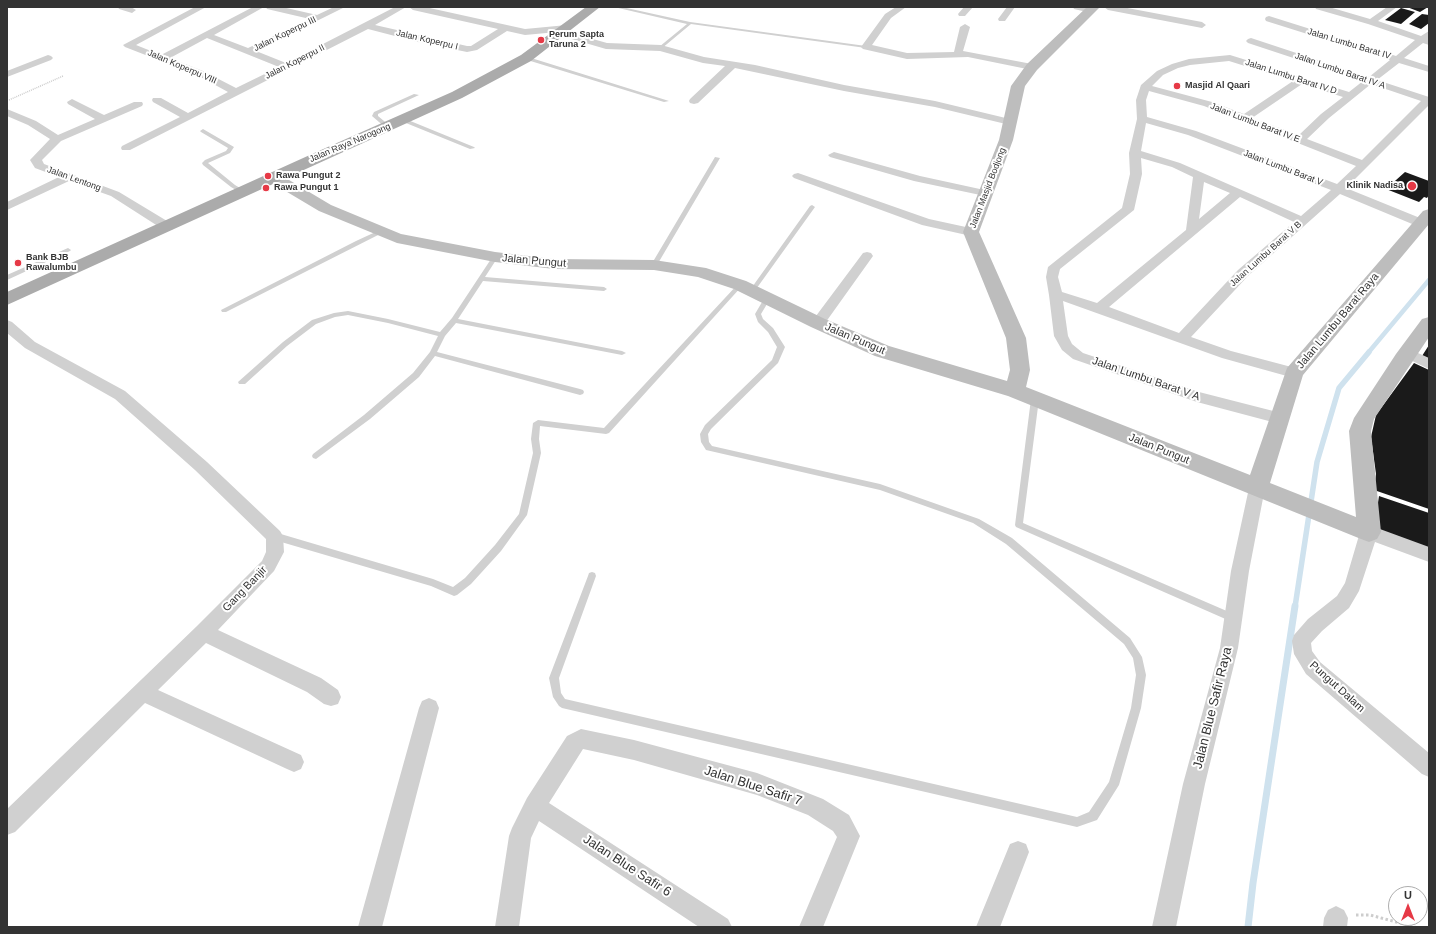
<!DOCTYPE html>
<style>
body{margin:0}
#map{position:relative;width:1436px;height:934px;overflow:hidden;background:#fff;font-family:Arial,sans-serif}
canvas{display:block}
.frame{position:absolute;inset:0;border:8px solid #333;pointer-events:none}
.north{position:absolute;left:1388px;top:886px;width:40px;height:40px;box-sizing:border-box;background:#fff;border:1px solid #adadad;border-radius:50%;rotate:0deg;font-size:11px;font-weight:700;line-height:16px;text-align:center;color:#333}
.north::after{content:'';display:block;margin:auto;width:14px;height:18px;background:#e63946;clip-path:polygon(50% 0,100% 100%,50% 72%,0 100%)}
</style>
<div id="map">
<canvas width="1436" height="934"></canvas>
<div class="frame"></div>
<div class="north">U</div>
</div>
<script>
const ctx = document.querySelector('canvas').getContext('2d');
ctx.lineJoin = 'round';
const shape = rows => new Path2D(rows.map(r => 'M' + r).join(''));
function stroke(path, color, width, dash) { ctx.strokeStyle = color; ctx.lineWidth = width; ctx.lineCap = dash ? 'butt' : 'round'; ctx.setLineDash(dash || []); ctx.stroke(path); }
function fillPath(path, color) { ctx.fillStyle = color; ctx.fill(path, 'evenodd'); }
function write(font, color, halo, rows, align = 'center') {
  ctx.font = font + ' Arial,sans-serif'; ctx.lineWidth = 4; ctx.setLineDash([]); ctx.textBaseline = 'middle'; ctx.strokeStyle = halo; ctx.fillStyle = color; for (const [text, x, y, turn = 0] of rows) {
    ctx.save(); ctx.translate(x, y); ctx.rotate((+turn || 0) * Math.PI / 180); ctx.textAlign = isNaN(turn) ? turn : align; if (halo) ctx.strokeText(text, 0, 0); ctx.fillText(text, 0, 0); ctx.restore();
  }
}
const streamFar2 = shape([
 [1368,353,1429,280]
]);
const streamFar1 = shape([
 [1295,607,1317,462,1339,388,1369,352]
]);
const stream = shape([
 [1248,927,1253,883,1295,606]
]);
const building = shape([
 [1407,7,1428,7,1420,12],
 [1401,8,1415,12,1401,24,1385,20],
 [1422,14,1429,15,1429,23,1421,29,1409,24],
 [1405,172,1429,181,1429,195,1427,198,1424,197,1419,202,1386,189],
 [1429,345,1429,359,1422,356],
 [1414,363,1429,370,1429,509,1374,490,1376,474,1371,437,1376,415],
 [1379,496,1429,513,1429,550,1374,530]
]);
const pathFar1 = shape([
 [9,100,63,76]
]);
const path = shape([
 [1356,915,1370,915,1415,927]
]);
const lane = shape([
 [614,7,622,7,690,22,866,46,868,47,866,48,691,24,661,49,659,48,659,47,687,24,614,7],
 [524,57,528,57,669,101,664,102,524,59,524,57],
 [414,94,419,95,378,114,378,116,390,126,390,128,386,128,372,116,374,112,414,94],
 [403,118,474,147,475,148,470,149,401,121,400,120,403,118],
 [203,129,234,147,230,153,208,163,235,185,245,191,245,193,241,193,231,187,203,165,202,163,205,160,226,151,228,148,201,132,200,131,203,129],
 [715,157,720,158,657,265,656,266,652,266,651,265,715,157],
 [812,205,815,207,754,292,750,292,750,290,810,206,812,205],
 [382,229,384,230,384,232,226,312,222,312,221,310,356,241,382,229],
 [68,248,71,250,70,251,7,280,7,275,68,248],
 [495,255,498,257,485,277,604,287,607,289,604,291,483,281,458,319,622,351,626,353,622,355,456,323,445,336,437,352,580,389,583,390,584,392,583,394,580,395,435,356,419,377,370,419,316,459,313,458,312,456,313,454,364,415,413,373,430,352,438,336,388,323,348,315,335,317,316,324,287,346,245,384,239,384,238,382,283,342,312,320,334,313,348,311,388,319,440,332,452,318,493,256,495,255],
 [740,283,742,284,742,286,609,433,606,434,540,426,539,439,541,453,527,515,501,551,471,584,457,595,454,596,431,586,271,539,270,536,271,533,274,532,433,579,453,587,465,578,495,545,519,514,533,453,531,439,533,423,538,420,604,428,738,284,740,283],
 [765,297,767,297,770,299,761,314,763,319,773,328,785,347,778,363,711,429,708,434,709,442,712,446,880,484,979,519,1012,538,1130,638,1142,657,1146,675,1141,708,1119,785,1097,820,1077,827,562,708,559,706,553,697,549,678,588,576,589,573,592,572,595,573,596,576,559,678,561,693,565,699,1077,817,1089,812,1109,782,1131,708,1136,675,1133,658,1124,644,1006,544,973,523,880,490,706,450,701,442,700,434,705,425,772,360,777,347,768,332,758,322,755,314,765,297],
 [1035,396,1039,399,1023,523,1236,615,1238,618,1236,621,1233,622,1230,621,1016,527,1015,525,1031,399,1035,396]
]);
const street = shape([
 [118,7,131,7,136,10,132,13,119,9,118,7],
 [195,7,206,7,136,45,161,55,253,7,264,7,214,35,248,48,310,19,267,9,266,7,282,7,317,15,334,7,345,7,256,51,286,63,395,7,406,7,375,25,467,46,471,46,498,29,413,10,409,7,425,7,525,29,567,25,572,28,570,30,564,31,607,43,661,45,704,57,755,65,844,85,935,101,1014,120,1015,122,1010,125,935,107,844,91,735,68,698,103,694,104,690,103,689,101,690,99,725,66,703,63,660,51,606,49,558,35,557,32,525,35,507,31,477,50,467,52,418,42,368,29,130,150,122,150,121,148,122,146,180,117,153,102,152,100,153,98,161,98,188,113,228,92,197,75,125,47,123,45,195,7],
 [207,38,279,67,236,88,203,71,170,58,207,38],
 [896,7,906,7,891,18,872,45,907,53,954,52,960,27,965,24,970,27,963,51,1032,64,1037,67,1032,70,968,57,907,59,863,49,861,47,885,14,896,7],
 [964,7,973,7,965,16,959,16,958,14,964,7],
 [1007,7,1015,7,1005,21,999,21,998,19,1007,7],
 [1073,7,1089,7,1095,10,1091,13,1074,9,1073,7],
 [1104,7,1122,7,1202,22,1206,25,1202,28,1108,10,1104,7],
 [1315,7,1329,7,1370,19,1387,7,1397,7,1378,21,1421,36,1429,31,1429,45,1423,43,1404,58,1429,66,1429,72,1399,63,1377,80,1429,97,1429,105,1346,188,1425,220,1427,223,1425,226,1421,227,1417,226,1340,194,1248,276,1191,337,1231,351,1299,369,1301,373,1299,377,1294,378,1222,358,1063,301,1068,336,1072,344,1083,353,1199,392,1285,414,1288,418,1285,422,1280,424,1197,402,1073,359,1062,350,1054,336,1049,295,1046,277,1048,267,1122,208,1130,174,1129,153,1137,119,1136,100,1141,85,1157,71,1172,64,1189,59,1230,55,1349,92,1363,81,1248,43,1246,41,1248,39,1251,38,1369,77,1390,60,1266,21,1265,19,1266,17,1269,16,1396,56,1415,40,1368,24,1316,9,1315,7],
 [1229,61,1293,81,1244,114,1212,102,1152,86,1163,75,1178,68,1190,65,1229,61],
 [1302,84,1343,97,1321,114,1299,135,1252,118,1302,84],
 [1371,84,1421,101,1362,160,1307,139,1329,118,1371,84],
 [1149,91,1204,106,1356,166,1337,184,1196,131,1147,117,1146,100,1149,91],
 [1146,123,1188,135,1331,190,1301,216,1180,163,1141,151,1146,123],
 [1141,158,1172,167,1193,177,1186,230,1097,303,1062,292,1058,277,1060,269,1134,210,1142,174,1141,158],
 [1204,182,1230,193,1199,219,1204,182],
 [1240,197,1294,222,1238,270,1179,333,1109,307,1240,197],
 [48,55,51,56,53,58,51,60,7,77,7,71,48,55],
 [72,99,104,115,134,102,142,102,143,104,142,106,61,141,42,160,44,164,119,192,172,224,174,227,172,230,164,230,111,196,69,181,7,210,7,202,59,177,35,168,30,160,50,139,28,125,7,116,7,109,36,121,58,135,95,119,68,104,67,102,72,99],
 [834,152,920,176,989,191,991,193,989,195,985,196,914,181,830,157,828,155,834,152],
 [798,173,929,219,975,229,977,232,975,235,971,236,922,225,794,178,792,176,794,174,798,173],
 [867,252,871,253,873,256,823,326,818,328,813,326,811,323,813,320,863,253,867,252],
 [7,320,12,322,35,342,125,391,207,462,280,531,283,536,284,552,274,571,218,630,321,678,338,690,341,697,338,704,331,706,324,704,307,692,206,643,158,690,301,755,304,762,301,769,294,772,287,769,145,703,15,832,7,835,7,809,197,626,262,561,266,552,266,539,195,470,115,399,25,348,7,333,7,320],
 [1407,348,1429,358,1429,369,1402,356,1400,353,1402,350,1407,348],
 [1257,482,1263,483,1265,488,1249,571,1238,648,1205,784,1176,927,1152,927,1183,784,1220,648,1231,571,1249,488,1251,483,1257,482],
 [1369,525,1429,547,1429,562,1375,542,1359,591,1349,608,1322,631,1311,643,1312,651,1320,662,1429,753,1429,777,1422,774,1306,674,1294,654,1292,641,1294,635,1308,619,1337,596,1345,583,1360,532,1363,527,1369,525],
 [429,698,436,701,439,708,382,927,358,927,419,708,422,701,429,698],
 [581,729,634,740,757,773,823,799,849,815,860,836,823,927,799,927,837,837,833,831,808,815,757,795,634,760,583,749,549,803,728,919,732,927,699,927,539,821,531,838,519,927,495,927,509,836,512,828,527,798,567,736,581,729],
 [1018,841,1026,844,1029,852,1000,927,976,927,1010,844,1018,841],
 [1336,906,1344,910,1348,918,1347,927,1323,927,1324,918,1328,910,1336,906]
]);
const secondary = shape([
 [1087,7,1100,7,1037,70,1025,86,1013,140,979,232,1026,338,1030,370,1026,387,1250,475,1287,368,1423,211,1429,209,1429,224,1303,375,1270,483,1356,517,1349,431,1354,418,1396,354,1422,319,1429,317,1429,337,1374,419,1371,431,1381,532,1377,539,1369,542,1361,539,1008,396,875,356,811,327,734,289,698,277,654,270,554,269,495,262,397,243,319,211,267,180,265,177,267,174,273,172,279,174,331,205,401,234,495,252,554,259,654,260,706,268,746,281,825,319,889,346,1007,381,1010,370,1006,338,963,232,999,140,1011,86,1027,64,1087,7]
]);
const primary = shape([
 [586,7,600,7,531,61,462,98,7,305,7,292,312,154,452,92,521,55,586,7]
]);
const markers = [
 [541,40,4,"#e63946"],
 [1177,86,4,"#e63946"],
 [268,176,4,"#e63946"],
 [1412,186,5,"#e63946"],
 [266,188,4,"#e63946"],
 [18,263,4,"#e63946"]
];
const farStreetnames = [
 ["Jalan Koperpu III",285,34,-26],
 ["Jalan Koperpu I",427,40,13],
 ["Jalan Lumbu Barat IV",1349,44,17],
 ["Jalan Koperpu II",295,62,-27],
 ["Jalan Koperpu VIII",182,67,23],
 ["Jalan Lumbu Barat IV A",1340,71,19],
 ["Jalan Lumbu Barat IV D",1291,77,18],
 ["Jalan Lumbu Barat IV E",1255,123,21],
 ["Jalan Raya Narogong",350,143,-23],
 ["Jalan Lumbu Barat V",1283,168,21],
 ["Jalan Lentong",74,179,20],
 ["Jalan Masjid Bodjong",988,188,-69],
 ["Jalan Lumbu Barat V B",1266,254,-42]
];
const farPoinames = [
 ["Perum Sapta",549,35],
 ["Taruna 2",549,45],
 ["Masjid Al Qaari",1185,86],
 ["Rawa Pungut 2",276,176],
 ["Klinik Nadisa",1403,186,"right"],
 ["Rawa Pungut 1",274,188],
 ["Bank BJB",26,258],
 ["Rawalumbu",26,268]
];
const streetNames = [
 ["Jalan Pungut",534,261,5],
 ["Jalan Lumbu Barat Raya",1338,321,-50],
 ["Jalan Pungut",855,339,23],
 ["Jalan Lumbu Barat V A",1146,379,19],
 ["Jalan Pungut",1159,449,22],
 ["Gang Banjir",245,589,-46],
 ["Pungut Dalam",1337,687,42]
];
const nearStreetnames = [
 ["Jalan Blue Safir Raya",1213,708,-76],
 ["Jalan Blue Safir 7",753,786,18],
 ["Jalan Blue Safir 6",627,866,33]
];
stroke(streamFar2, '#cfe2ee', 4.5);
stroke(streamFar1, '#cfe2ee', 5.5);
stroke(stream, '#cfe2ee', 7);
fillPath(building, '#1a1a1a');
stroke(pathFar1, '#cdcdcd', 1.5, [1, 1]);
stroke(path, '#cdcdcd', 3, [2.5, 2.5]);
fillPath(lane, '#d0d0d0');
fillPath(street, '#d0d0d0');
fillPath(secondary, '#bdbdbd');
fillPath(primary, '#ababab');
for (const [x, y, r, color] of markers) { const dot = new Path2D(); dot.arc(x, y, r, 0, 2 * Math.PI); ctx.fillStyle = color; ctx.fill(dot); stroke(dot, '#fff', 1.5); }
write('9px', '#333', '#fff', farStreetnames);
write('bold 9px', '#333', '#fff', farPoinames, 'left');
write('11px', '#333', '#fff', streetNames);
write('13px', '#333', '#fff', nearStreetnames);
</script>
